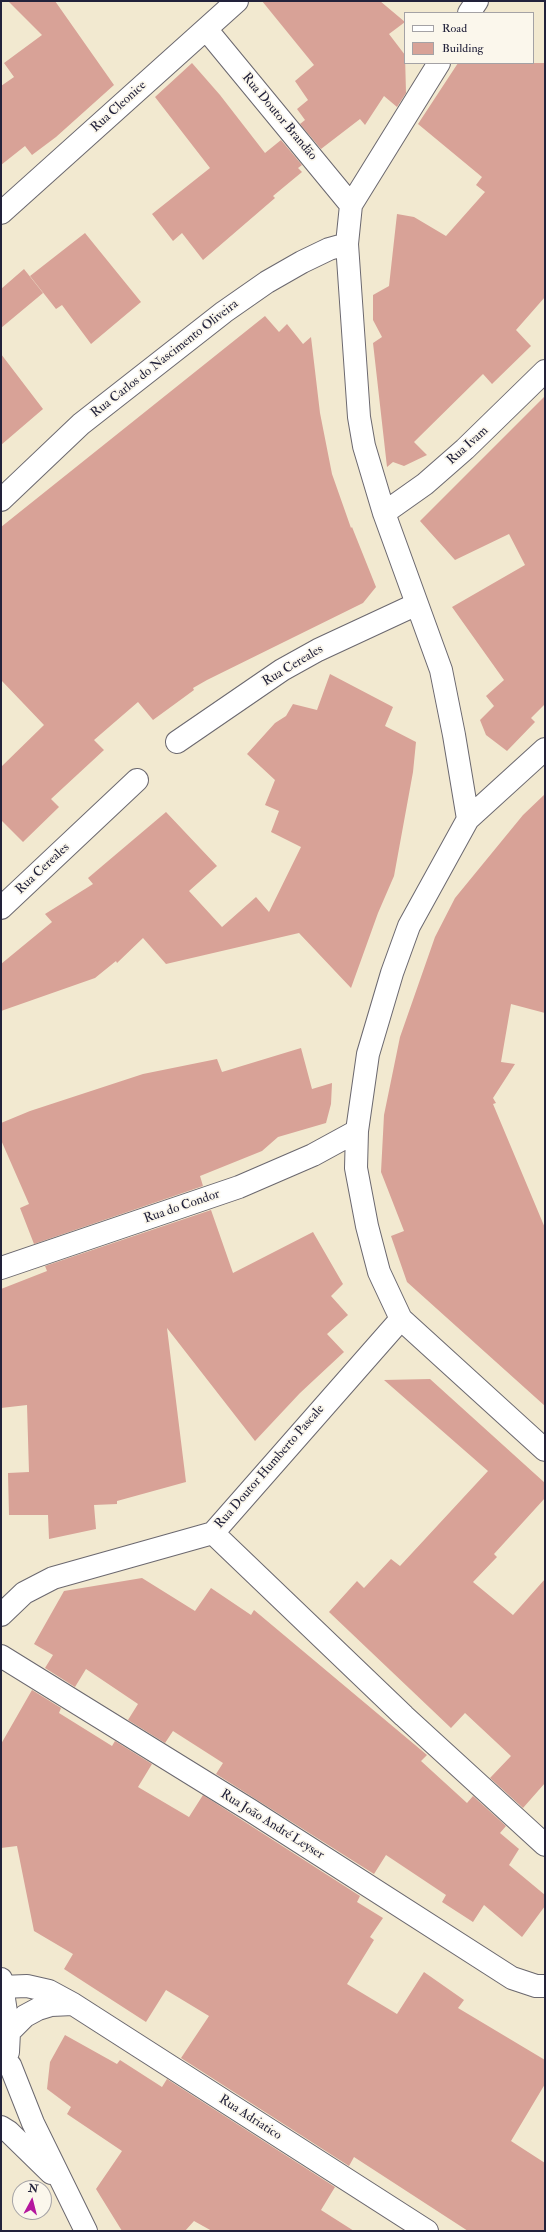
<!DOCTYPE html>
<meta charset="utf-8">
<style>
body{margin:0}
#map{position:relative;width:546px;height:2232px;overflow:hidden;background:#f2e9d0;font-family:"IM FELL Double Pica",serif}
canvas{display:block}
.frame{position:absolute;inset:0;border:2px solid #22223b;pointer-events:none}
.legend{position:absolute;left:404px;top:12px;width:130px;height:52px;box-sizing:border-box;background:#fbf7ec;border:1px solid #a4a2a5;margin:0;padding:5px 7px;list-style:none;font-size:12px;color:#22223b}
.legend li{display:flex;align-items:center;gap:8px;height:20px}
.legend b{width:20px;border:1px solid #a4a2a5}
.north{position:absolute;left:12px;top:2180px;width:40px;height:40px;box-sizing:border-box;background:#fbf7ec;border:1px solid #a4a2a5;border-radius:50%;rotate:7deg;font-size:11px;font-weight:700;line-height:16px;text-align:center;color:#22223b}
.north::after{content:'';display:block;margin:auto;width:14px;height:18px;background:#b5179e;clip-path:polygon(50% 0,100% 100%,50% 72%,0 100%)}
</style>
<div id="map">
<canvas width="546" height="2232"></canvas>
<div class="frame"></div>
<ul class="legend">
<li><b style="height:5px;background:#fff"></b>Road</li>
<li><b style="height:11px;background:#d8a297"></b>Building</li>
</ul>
<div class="north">N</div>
</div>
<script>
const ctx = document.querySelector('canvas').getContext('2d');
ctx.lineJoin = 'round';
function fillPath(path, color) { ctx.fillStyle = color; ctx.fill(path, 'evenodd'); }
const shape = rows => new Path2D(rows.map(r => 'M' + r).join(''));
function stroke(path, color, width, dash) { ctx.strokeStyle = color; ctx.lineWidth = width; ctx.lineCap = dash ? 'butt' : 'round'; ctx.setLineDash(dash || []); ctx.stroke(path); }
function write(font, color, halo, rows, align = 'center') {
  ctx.font = font + ' "IM FELL Double Pica",serif'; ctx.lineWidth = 3.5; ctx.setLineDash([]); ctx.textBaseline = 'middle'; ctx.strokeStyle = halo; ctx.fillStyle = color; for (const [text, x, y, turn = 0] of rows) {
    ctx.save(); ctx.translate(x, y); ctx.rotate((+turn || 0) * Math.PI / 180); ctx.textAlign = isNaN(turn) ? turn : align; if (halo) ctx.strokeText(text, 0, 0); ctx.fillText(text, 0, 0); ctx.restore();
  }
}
const building = shape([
 [8,1,55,1,114,85,56,137,32,155,25,146,1,165,1,86,14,77,4,63,42,35],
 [262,1,380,1,405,22,389,34,405,55,406,93,397,107,384,96,365,125,360,119,321,149,300,124,305,120,297,109,308,100,295,81,314,65],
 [192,63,220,95,265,153,281,140,302,165,298,168,302,172,273,196,275,198,203,260,182,233,173,241,152,214,210,168,155,97],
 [458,63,545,63,545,297,516,330,531,346,492,384,483,374,414,442,427,455,404,466,393,462,387,467,373,343,382,337,373,320,373,295,389,286,397,214,414,217,446,236,485,192,476,185,482,177,418,124],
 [85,233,141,302,91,344,62,305,56,309,30,276],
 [24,269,43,293,1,328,1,289],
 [265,316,279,332,287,324,303,344,311,337,320,413,332,474,351,528,352,527,376,587,363,603,207,680,193,688,194,690,153,720,138,702,94,740,104,750,51,799,59,807,23,842,1,820,1,767,44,725,1,680,1,527],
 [1,354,43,409,1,445],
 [545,396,545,704,531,718,535,722,507,751,486,735,480,720,494,706,486,696,504,680,452,607,525,565,509,534,455,560,420,521],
 [330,674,393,707,385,726,416,742,413,772,394,876,378,913,351,988,299,933,166,964,143,938,117,963,116,961,95,978,1,1011,1,964,52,922,45,914,93,884,88,878,166,812,217,866,189,891,222,927,256,897,269,912,301,847,271,832,279,811,265,805,275,780,247,754,275,723,286,716,293,704,317,710],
 [545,794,545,1013,511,1004,501,1062,515,1064,493,1098,496,1103,493,1104,545,1228,545,1406,407,1282,391,1236,404,1231,381,1172,384,1115,400,1037,435,937,455,898,523,815],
 [301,1048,312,1089,332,1083,331,1104,326,1123,278,1137,262,1151,200,1176,203,1186,34,1244,20,1208,29,1204,1,1140,1,1123,30,1111,143,1074,217,1059,222,1072],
 [211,1210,233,1273,313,1232,343,1284,331,1296,348,1315,327,1334,344,1352,300,1393,255,1441,167,1328,186,1482,117,1501,117,1504,94,1505,96,1529,49,1539,48,1515,9,1515,8,1473,29,1472,27,1405,1,1408,1,1289,47,1271,45,1266],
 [430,1379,545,1483,545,1498,494,1554,497,1557,473,1582,513,1615,545,1579,545,1783,523,1808,490,1778,511,1756,465,1713,451,1728,329,1612,357,1581,364,1588,391,1559,400,1566,488,1471,384,1380],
 [142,1578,195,1611,211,1588,251,1615,254,1610,427,1755,421,1761,467,1803,473,1796,506,1826,500,1833,519,1849,509,1865,545,1895,545,1906,522,1937,484,1905,473,1922,442,1902,446,1895,386,1855,374,1874,216,1774,223,1763,173,1731,165,1743,128,1720,138,1704,86,1669,75,1687,45,1668,53,1655,34,1644,64,1591],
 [32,1690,61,1708,59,1713,112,1746,115,1741,152,1764,138,1787,189,1817,203,1795,360,1896,357,1902,383,1918,370,1937,374,1940,347,1984,397,2014,424,1972,464,2000,458,2008,545,2060,545,2084,511,2141,545,2163,545,2231,468,2231,354,2157,349,2166,181,2058,209,2016,166,1990,146,2022,64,1969,73,1954,34,1931,17,1846,1,1848,1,1744],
 [65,2035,117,2064,120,2060,162,2087,167,2079,335,2187,321,2210,354,2231,212,2231,194,2221,185,2231,122,2231,96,2189,122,2151,67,2114,71,2107,47,2089,50,2062]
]);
const minor = shape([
 [469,13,477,1],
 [206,29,351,205],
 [439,63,351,205,347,244,359,417,364,446,384,513,441,670,454,735,468,819,409,926,392,973,368,1054,357,1131,356,1168,367,1226,379,1272,401,1319,545,1450],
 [1,213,237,1],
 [1,500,81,424,224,312,267,282,302,262,329,249,347,244],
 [384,513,425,484,465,449,545,371],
 [177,742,282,670,318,650,417,604],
 [468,819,545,749],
 [1,908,137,780],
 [1,1268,239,1187,313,1155,357,1131],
 [213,1533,404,1716,545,1845],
 [1,1615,24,1593,53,1578,213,1533,401,1319],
 [1,1656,250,1810,512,1978,536,1986,545,1986],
 [1,1979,9,2032,8,2052],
 [1,1987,27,1986,49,1991,73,2004,427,2231],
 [9,2032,25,2016,38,2009,51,2005,73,2004],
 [10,2065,33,2123,86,2231],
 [1,2127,9,2132,51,2173]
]);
const streetNames = [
 ["Rua Cleonice",119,107,-42],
 ["Rua Doutor Brandão",279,117,50],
 ["Rua Carlos do Nascimento Oliveira",165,359,-38],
 ["Rua Ivam",468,446,-42],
 ["Rua Cereales",293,666,-31],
 ["Rua Cereales",43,869,-43],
 ["Rua do Condor",182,1207,-19],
 ["Rua Doutor Humberto Pascale",270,1467,-49],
 ["Rua João André Leyser",272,1825,32],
 ["Rua Adriatico",250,2118,33]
];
fillPath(building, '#d8a297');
stroke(minor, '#6b686f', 24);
stroke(minor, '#fff', 22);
write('13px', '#22223b', '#fbf7ec', streetNames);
</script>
